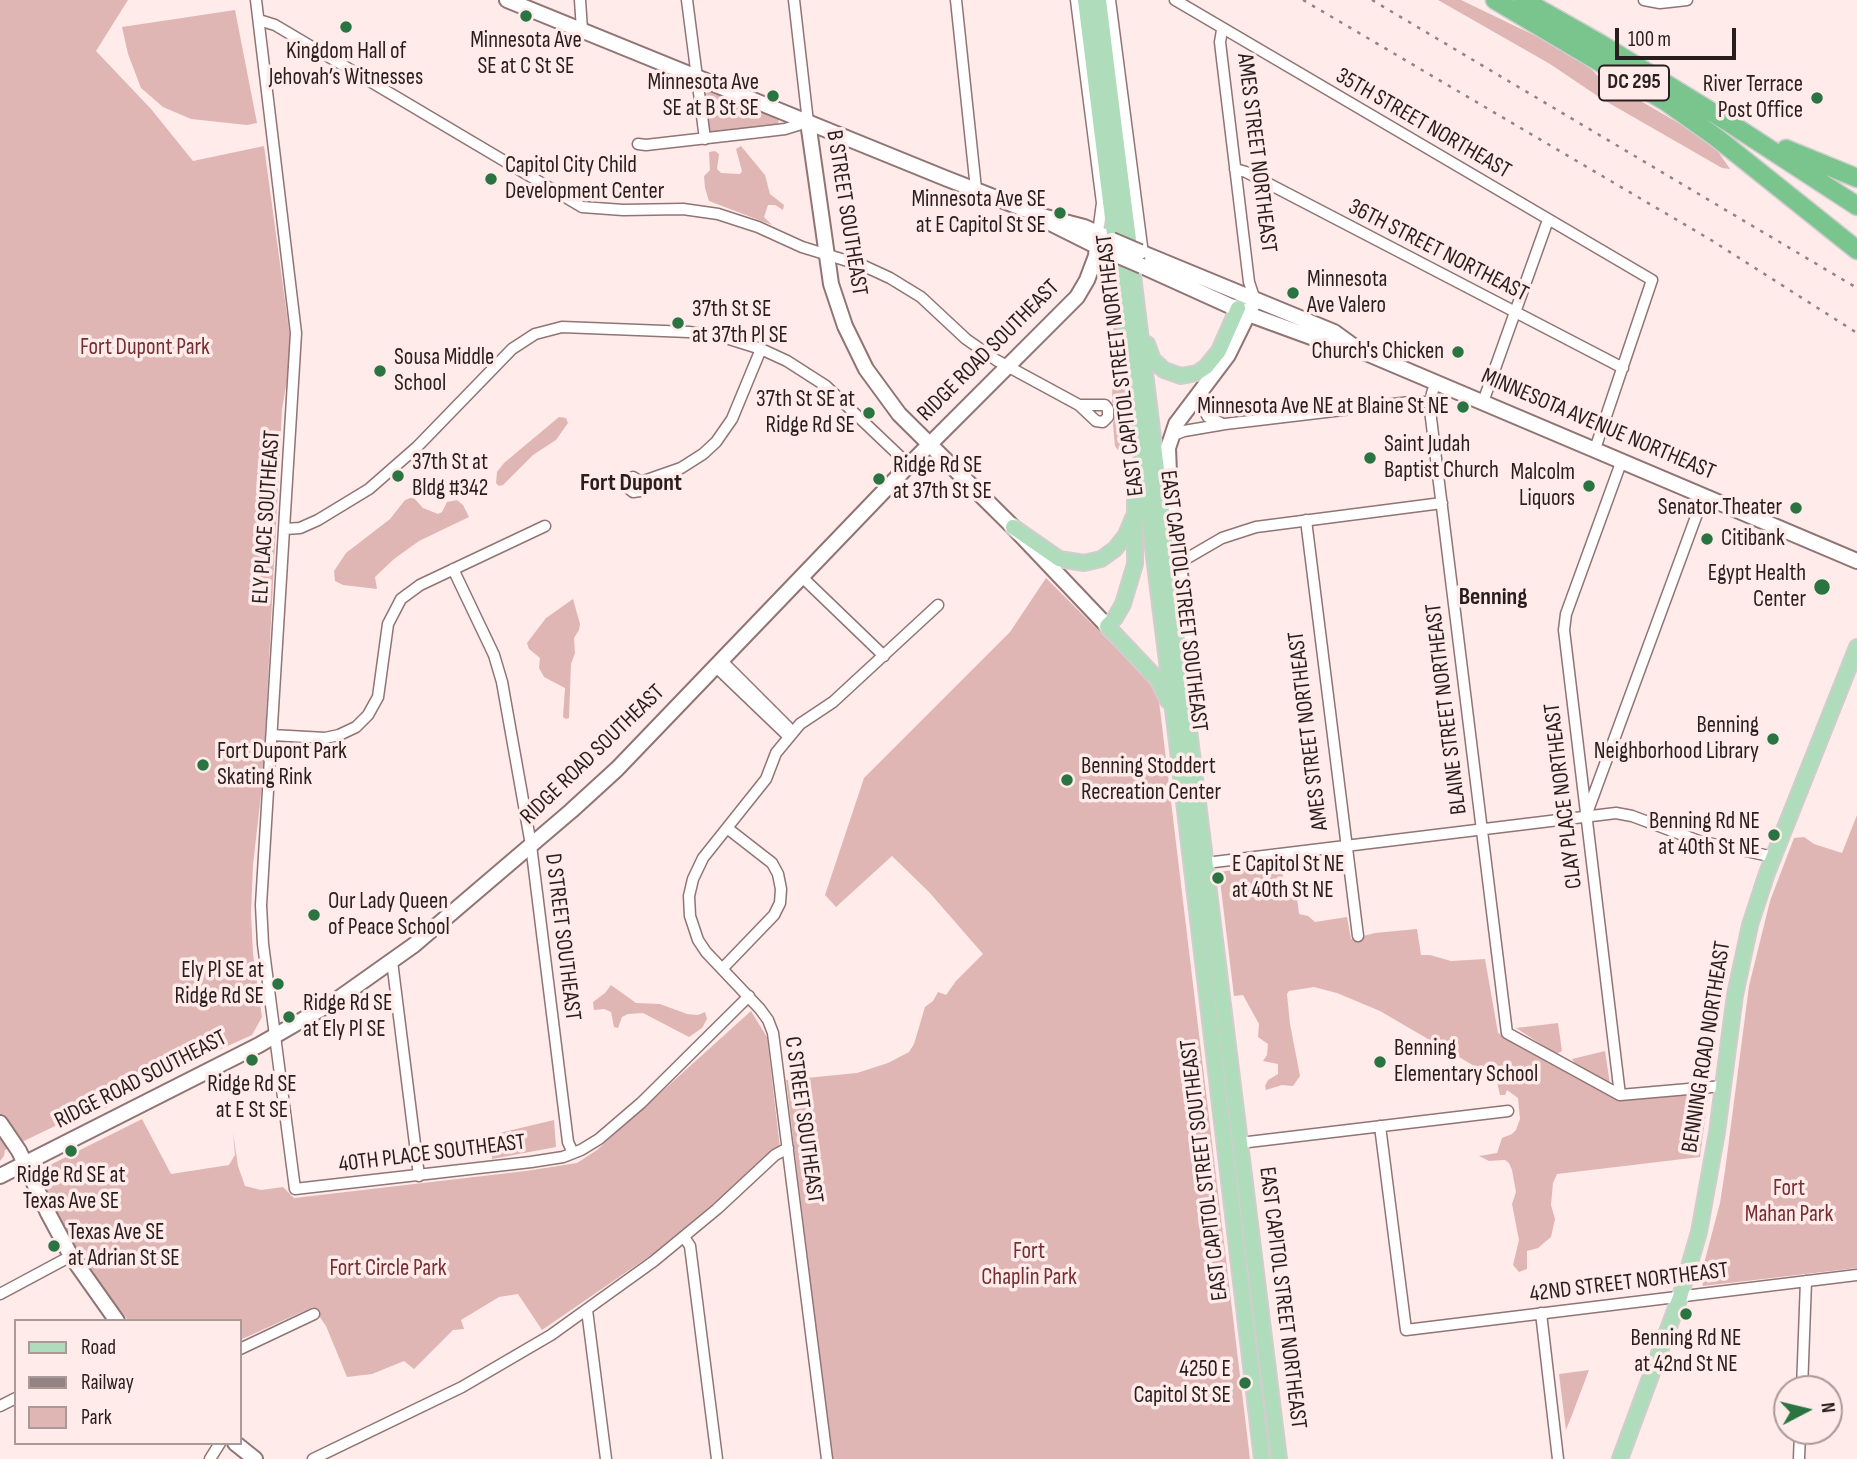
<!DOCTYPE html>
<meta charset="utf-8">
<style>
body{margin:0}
#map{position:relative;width:1857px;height:1459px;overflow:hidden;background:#feebea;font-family:"Sofia Sans Condensed",sans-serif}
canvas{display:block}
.legend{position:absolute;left:14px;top:1319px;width:228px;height:126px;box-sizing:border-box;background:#feebea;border:2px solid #a99998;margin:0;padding:9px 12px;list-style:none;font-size:21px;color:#291d1d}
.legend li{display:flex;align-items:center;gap:14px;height:35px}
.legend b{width:35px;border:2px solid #a99998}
.north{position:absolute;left:1773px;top:1375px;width:70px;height:70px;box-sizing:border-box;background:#feebea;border:2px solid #a99998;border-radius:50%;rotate:83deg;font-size:19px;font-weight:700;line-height:28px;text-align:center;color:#291d1d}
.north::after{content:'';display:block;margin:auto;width:24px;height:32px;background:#2a7441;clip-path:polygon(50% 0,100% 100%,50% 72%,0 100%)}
.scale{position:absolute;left:1615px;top:28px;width:121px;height:32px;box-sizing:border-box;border:4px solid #291d1d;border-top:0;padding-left:9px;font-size:21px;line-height:24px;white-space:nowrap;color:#291d1d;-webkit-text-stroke:5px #feebea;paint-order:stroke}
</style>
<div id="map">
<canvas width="1857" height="1459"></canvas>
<ul class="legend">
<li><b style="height:9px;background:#afdcbb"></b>Road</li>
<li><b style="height:9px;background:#938383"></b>Railway</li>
<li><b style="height:19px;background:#e0b6b5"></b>Park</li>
</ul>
<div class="north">N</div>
<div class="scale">100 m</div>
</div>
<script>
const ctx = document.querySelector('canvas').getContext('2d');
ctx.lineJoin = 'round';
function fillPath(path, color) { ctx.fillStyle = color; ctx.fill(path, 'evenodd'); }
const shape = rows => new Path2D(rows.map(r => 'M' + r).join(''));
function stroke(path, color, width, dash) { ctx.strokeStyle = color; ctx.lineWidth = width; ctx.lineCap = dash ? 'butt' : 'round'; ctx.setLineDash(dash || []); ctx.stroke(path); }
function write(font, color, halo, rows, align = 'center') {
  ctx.font = font + ' "Sofia Sans Condensed",sans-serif'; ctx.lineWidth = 7; ctx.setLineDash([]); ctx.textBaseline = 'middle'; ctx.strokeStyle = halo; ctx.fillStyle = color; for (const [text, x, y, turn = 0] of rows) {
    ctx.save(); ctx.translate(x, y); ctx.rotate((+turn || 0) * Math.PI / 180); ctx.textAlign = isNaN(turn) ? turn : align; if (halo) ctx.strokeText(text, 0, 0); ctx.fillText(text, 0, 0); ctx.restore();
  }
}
const green = shape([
 [0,0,128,0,96,51,151,109,193,161,264,146,292,352,282,409,263,777,253,865,251,913,253,954,262,1017,252,1035,139,1086,131,1095,124,1093,112,1098,107,1108,97,1106,5,1150,4,1156,0,1161],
 [1438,0,1461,0,1542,39,1587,65,1598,76,1704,138,1717,150,1730,169,1722,168,1602,99,1550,64],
 [235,10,257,123,247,125,191,119,163,107,141,88,128,54,122,27],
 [710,90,777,117,779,122,776,124,710,133,704,95],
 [741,146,765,175,770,194,784,205,783,210,775,205,768,205,764,217,772,225,709,201,705,188,704,176,710,170,709,152,715,151,719,154,717,169,721,173,740,174,742,171,736,149],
 [1115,283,1126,390,1125,446,1123,451,1118,450,1115,446,1113,424,1115,412,1112,401,1114,341,1110,287],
 [559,417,566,418,568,423,556,440,533,455,503,485,499,486,496,483,497,472,504,463],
 [413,497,423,508,438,514,442,512,447,502,457,500,463,505,469,517,419,541,394,559,375,577,377,589,343,585,335,581,334,571,346,553,390,519,405,500],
 [1046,578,1148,680,1159,701,1250,1459,832,1459,786,1080,857,1073,888,1063,909,1052,914,1044,925,1007,933,1001,938,992,946,995,956,981,983,954,929,892,892,856,836,907,825,895,864,778,1010,632],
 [573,599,580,624,579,630,574,638,575,653,571,664,569,718,566,719,563,717,565,688,544,677,539,668,540,658,529,649,527,643,546,618],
 [1857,815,1857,1268,1703,1286,1701,1275,1720,1203,1725,1171,1749,986,1770,901,1794,838,1804,837,1814,844,1842,853],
 [1281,863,1286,897,1294,896,1297,898,1299,914,1308,916,1315,922,1347,917,1351,939,1375,933,1417,929,1421,955,1430,955,1451,961,1485,959,1498,1033,1604,1091,1709,1089,1700,1157,1557,1174,1553,1183,1551,1205,1555,1219,1551,1237,1538,1248,1527,1251,1527,1269,1519,1272,1513,1265,1519,1240,1512,1204,1516,1192,1512,1170,1509,1163,1505,1160,1489,1161,1479,1156,1497,1153,1502,1138,1512,1134,1516,1130,1520,1119,1518,1098,1507,1090,1505,1095,1500,1095,1497,1082,1476,1067,1380,1011,1337,993,1314,987,1289,991,1287,994,1290,1024,1300,1076,1293,1086,1282,1085,1266,1090,1265,1086,1268,1080,1278,1074,1278,1064,1263,1061,1267,1055,1268,1044,1258,1037,1259,1024,1243,995,1234,996,1219,872],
 [611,985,636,1003,660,1004,687,1014,698,1015,705,1012,707,1019,702,1028,689,1037,643,1013,628,1014,622,1017,618,1028,614,1027,611,1012,604,1009,594,1010,593,1002,605,993],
 [751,1011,767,1037,780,1148,654,1253,542,1330,518,1294,499,1297,461,1320,464,1329,453,1330,414,1369,404,1361,372,1374,347,1377,326,1326,313,1307,240,1340,240,1321,129,1321,96,1284,32,1174,142,1119,171,1174,229,1165,235,1155,233,1133,238,1166,245,1186,261,1190,283,1187,294,1198,526,1171,577,1163,597,1150],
 [1558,1023,1562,1051,1556,1054,1516,1028],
 [1605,1051,1610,1084,1576,1065,1572,1059],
 [554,1120,556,1147,492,1159,491,1135],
 [1589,1370,1572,1415,1566,1430,1559,1374]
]);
const minor = shape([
 [256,0,296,333,261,905,263,944,295,1189,531,1162,563,1157,581,1150,599,1139,641,1103,749,996],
 [580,0,582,30],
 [687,0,705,139],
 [956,0,976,189],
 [1076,0,1102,203,1098,233],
 [1110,0,1143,254],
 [1175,0,1652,280,1595,449],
 [1644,0,1660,3,1687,0],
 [259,20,275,25,582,207,623,210,683,209,718,214,758,227,802,247,864,266,890,278,921,297,966,339,996,360,1079,405,1096,421,1103,422,1108,417,1108,409,1105,405,1079,405],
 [1222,30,1220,42,1222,59,1249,282,1255,300],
 [638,144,646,145,760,132,785,129,808,122,794,0],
 [1235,169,1246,172,1623,368],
 [1436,382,1432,393,1430,410,1507,1033,1620,1095,1723,1086],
 [1203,389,1204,410,1208,417,1221,423],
 [1483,402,1548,220],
 [1171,436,1184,431,1225,424,1410,402,1430,402],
 [641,482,633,477,629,479,627,487,633,492,640,491,641,482,681,468,703,454,716,442,732,419,761,349],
 [1306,520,1358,936],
 [285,529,300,528,318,520,369,489,417,447,512,349,535,334,562,327,689,332,726,338,761,349,787,361,826,386,909,465],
 [1179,563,1222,538,1256,527,1442,503],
 [453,569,494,655,502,682,531,845,568,1142,573,1153],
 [802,577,884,656],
 [721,660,788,727],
 [715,666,789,737],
 [272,735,325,738,339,735,356,727,368,715,378,697,388,624,401,599,420,585,545,526],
 [1587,813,1704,495],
 [1206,863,1616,813,1632,816,1699,841,1774,857],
 [392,961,419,1176],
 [722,969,774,915,780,903,781,889,778,874,772,863,727,828],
 [1620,1095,1564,630,1566,614,1622,460],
 [1380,1126,1406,1330,1857,1275],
 [1240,1143,1508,1111],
 [684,1237,690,1246,717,1459],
 [0,1294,71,1256],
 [587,1310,606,1459],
 [1541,1313,1558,1459],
 [240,1349,314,1314],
 [1802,1389,1806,1281],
 [0,1406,16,1398],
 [210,1459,220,1443],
 [313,1459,462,1387,551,1335,654,1261,717,1209,775,1155,788,1148],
 [827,1459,773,1033,768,1020,760,1009,706,952,698,940,690,916,689,896,693,879,703,858,766,779,776,753,800,724,833,702,938,605],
 [1799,1459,1800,1431]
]);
const secondary = shape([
 [507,0,945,178,1042,216,1084,227,1104,236],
 [808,122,831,284,845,326,866,369,899,414,1013,527,1107,626],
 [1048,222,1104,250],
 [1140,252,1334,332,1352,345],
 [1142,266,1248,314,1322,341,1359,350,1857,561],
 [1188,689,1187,626,1170,498,1168,448,1176,424,1228,355,1255,300],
 [0,1123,19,1151,48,1213,71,1256,117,1321],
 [0,1176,259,1045,335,1001,414,945,571,811,617,769,909,465,1077,297,1087,280,1096,256,1098,233],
 [235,1443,255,1459]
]);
const primary = shape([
 [1085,0,1175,726,1262,1459],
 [1099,0,1279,1459],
 [1147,344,1153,360,1164,370,1181,376,1197,373,1206,367,1219,351,1238,308],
 [1135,468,1135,564,1123,604,1115,618,1107,626,1158,680,1168,701],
 [1013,527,1059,559,1084,563,1101,559,1115,549,1126,535,1133,518],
 [1620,1459,1680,1297,1699,1232,1717,1132,1735,995,1750,925,1767,873,1857,647]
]);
const motorway = shape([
 [1495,0,1665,101,1717,138,1857,250],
 [1523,0,1599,43,1728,122,1857,206],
 [1786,149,1857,178]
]);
const rail = shape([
 [1303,0,1711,240,1857,333],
 [1372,0,1857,288]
]);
const secondaryBridge = shape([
 [1112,240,1140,252],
 [1114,254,1142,266]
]);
const markers = [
 [526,16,7,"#2a7441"],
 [346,27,7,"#2a7441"],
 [773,96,7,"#2a7441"],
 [1817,98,7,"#2a7441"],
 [491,179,7,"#2a7441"],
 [1060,213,7,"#2a7441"],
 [1293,293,7,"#2a7441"],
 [678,323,7,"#2a7441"],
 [1458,352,7,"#2a7441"],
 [380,371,7,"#2a7441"],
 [1463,407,7,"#2a7441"],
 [869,413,7,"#2a7441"],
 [1370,458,7,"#2a7441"],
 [398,476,7,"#2a7441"],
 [879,479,7,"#2a7441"],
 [1589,486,7,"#2a7441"],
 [1796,508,7,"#2a7441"],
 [1707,539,7,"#2a7441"],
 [1822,587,9,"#2a7441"],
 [1773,739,7,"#2a7441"],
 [203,765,7,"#2a7441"],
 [1067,780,7,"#2a7441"],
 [1774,835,7,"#2a7441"],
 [1218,878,7,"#2a7441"],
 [314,915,7,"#2a7441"],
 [278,984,7,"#2a7441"],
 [289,1017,7,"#2a7441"],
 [252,1060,7,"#2a7441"],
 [1380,1062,7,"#2a7441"],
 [71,1151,7,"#2a7441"],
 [54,1246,7,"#2a7441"],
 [1686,1314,7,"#2a7441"],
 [1245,1383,7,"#2a7441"]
];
const shields = [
 [1634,83,70]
];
const shieldNames = [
 ["DC 295",1634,83]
];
const poiNames = [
 ["Minnesota Ave",526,41,"center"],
 ["SE at C St SE",526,67,"center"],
 ["Kingdom Hall of",346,52,"center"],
 ["Jehovah’s Witnesses",346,78,"center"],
 ["Minnesota Ave",759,83,"right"],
 ["SE at B St SE",759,109,"right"],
 ["River Terrace",1803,85,"right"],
 ["Post Office",1803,111,"right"],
 ["Capitol City Child",505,166],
 ["Development Center",505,192],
 ["Minnesota Ave SE",1046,200,"right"],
 ["at E Capitol St SE",1046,226,"right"],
 ["Minnesota",1307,280],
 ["Ave Valero",1307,306],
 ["37th St SE",692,310],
 ["at 37th Pl SE",692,336],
 ["Church's Chicken",1444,352,"right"],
 ["Sousa Middle",394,358],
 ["School",394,384],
 ["37th St SE at",855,400,"right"],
 ["Ridge Rd SE",855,426,"right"],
 ["Minnesota Ave NE at Blaine St NE",1449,407,"right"],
 ["Saint Judah",1384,445],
 ["Baptist Church",1384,471],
 ["37th St at",412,463],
 ["Bldg #342",412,489],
 ["Ridge Rd SE",893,466],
 ["at 37th St SE",893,492],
 ["Malcolm",1575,473,"right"],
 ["Liquors",1575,499,"right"],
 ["Senator Theater",1782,508,"right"],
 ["Citibank",1721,539],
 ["Egypt Health",1806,574,"right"],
 ["Center",1806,600,"right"],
 ["Benning",1759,726,"right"],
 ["Neighborhood Library",1759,752,"right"],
 ["Fort Dupont Park",217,752],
 ["Skating Rink",217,778],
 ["Benning Stoddert",1081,767],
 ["Recreation Center",1081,793],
 ["Benning Rd NE",1760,822,"right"],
 ["at 40th St NE",1760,848,"right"],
 ["E Capitol St NE",1232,865],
 ["at 40th St NE",1232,891],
 ["Our Lady Queen",328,902],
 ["of Peace School",328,928],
 ["Ely Pl SE at",264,971,"right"],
 ["Ridge Rd SE",264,997,"right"],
 ["Ridge Rd SE",303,1004],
 ["at Ely Pl SE",303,1030],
 ["Benning",1394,1049],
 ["Elementary School",1394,1075],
 ["Ridge Rd SE",252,1085,"center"],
 ["at E St SE",252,1111,"center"],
 ["Ridge Rd SE at",71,1176,"center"],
 ["Texas Ave SE",71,1202,"center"],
 ["Texas Ave SE",68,1233],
 ["at Adrian St SE",68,1259],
 ["Benning Rd NE",1686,1339,"center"],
 ["at 42nd St NE",1686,1365,"center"],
 ["4250 E",1231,1370,"right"],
 ["Capitol St SE",1231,1396,"right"]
];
const streetNames = [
 ["35TH STREET NORTHEAST",1423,124,30],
 ["AMES STREET NORTHEAST",1256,153,83],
 ["B STREET SOUTHEAST",846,213,81],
 ["36TH STREET NORTHEAST",1438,251,27],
 ["RIDGE ROAD SOUTHEAST",989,351,-45],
 ["EAST CAPITOL STREET NORTHEAST",1121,365,-97],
 ["MINNESOTA AVENUE NORTHEAST",1598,425,23],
 ["ELY PLACE SOUTHEAST",267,517,-86],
 ["EAST CAPITOL STREET SOUTHEAST",1183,601,83],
 ["BLAINE STREET NORTHEAST",1447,709,-97],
 ["AMES STREET NORTHEAST",1309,731,-97],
 ["RIDGE ROAD SOUTHEAST",593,755,-44],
 ["CLAY PLACE NORTHEAST",1564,796,-97],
 ["D STREET SOUTHEAST",562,937,83],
 ["BENNING ROAD NORTHEAST",1707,1047,-81],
 ["RIDGE ROAD SOUTHEAST",141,1080,-27],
 ["C STREET SOUTHEAST",803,1120,82],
 ["40TH PLACE SOUTHEAST",432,1154,-7],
 ["EAST CAPITOL STREET SOUTHEAST",1205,1170,-97],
 ["42ND STREET NORTHEAST",1629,1283,-7],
 ["EAST CAPITOL STREET NORTHEAST",1282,1298,83]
];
const parkNames = [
 ["Fort Dupont Park",145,348],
 ["Fort",1789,1189],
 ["Mahan Park",1789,1215],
 ["Fort",1029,1252],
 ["Chaplin Park",1029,1278],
 ["Fort Circle Park",388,1269]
];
const neighbourhoodNames = [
 ["Fort Dupont",631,484],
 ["Benning",1493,598]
];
fillPath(green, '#e0b6b5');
stroke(minor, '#917474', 13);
stroke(secondary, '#917474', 18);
stroke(primary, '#d0cdcd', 18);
stroke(motorway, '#d0cdcd', 21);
stroke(minor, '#fff', 10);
stroke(secondary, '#fff', 14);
stroke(primary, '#afdcbb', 14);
stroke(motorway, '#7ac48d', 18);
stroke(rail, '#938383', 2.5, [3.5, 7]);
stroke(secondaryBridge, '#917474', 18, []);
stroke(secondaryBridge, '#fff', 14);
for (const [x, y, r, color] of markers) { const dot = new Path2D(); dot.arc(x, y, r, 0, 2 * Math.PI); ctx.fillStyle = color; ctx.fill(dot); stroke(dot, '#feebea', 2.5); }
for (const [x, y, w] of shields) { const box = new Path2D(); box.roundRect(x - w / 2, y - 17.5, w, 35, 5); ctx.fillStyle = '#feebea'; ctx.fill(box); stroke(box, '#291d1d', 2); }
write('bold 21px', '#291d1d', null, shieldNames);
write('23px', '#291d1d', '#feebea', poiNames, 'left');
write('23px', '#291d1d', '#feebea', streetNames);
write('23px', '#772c30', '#feebea', parkNames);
write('bold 24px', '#291d1d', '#feebea', neighbourhoodNames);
</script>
